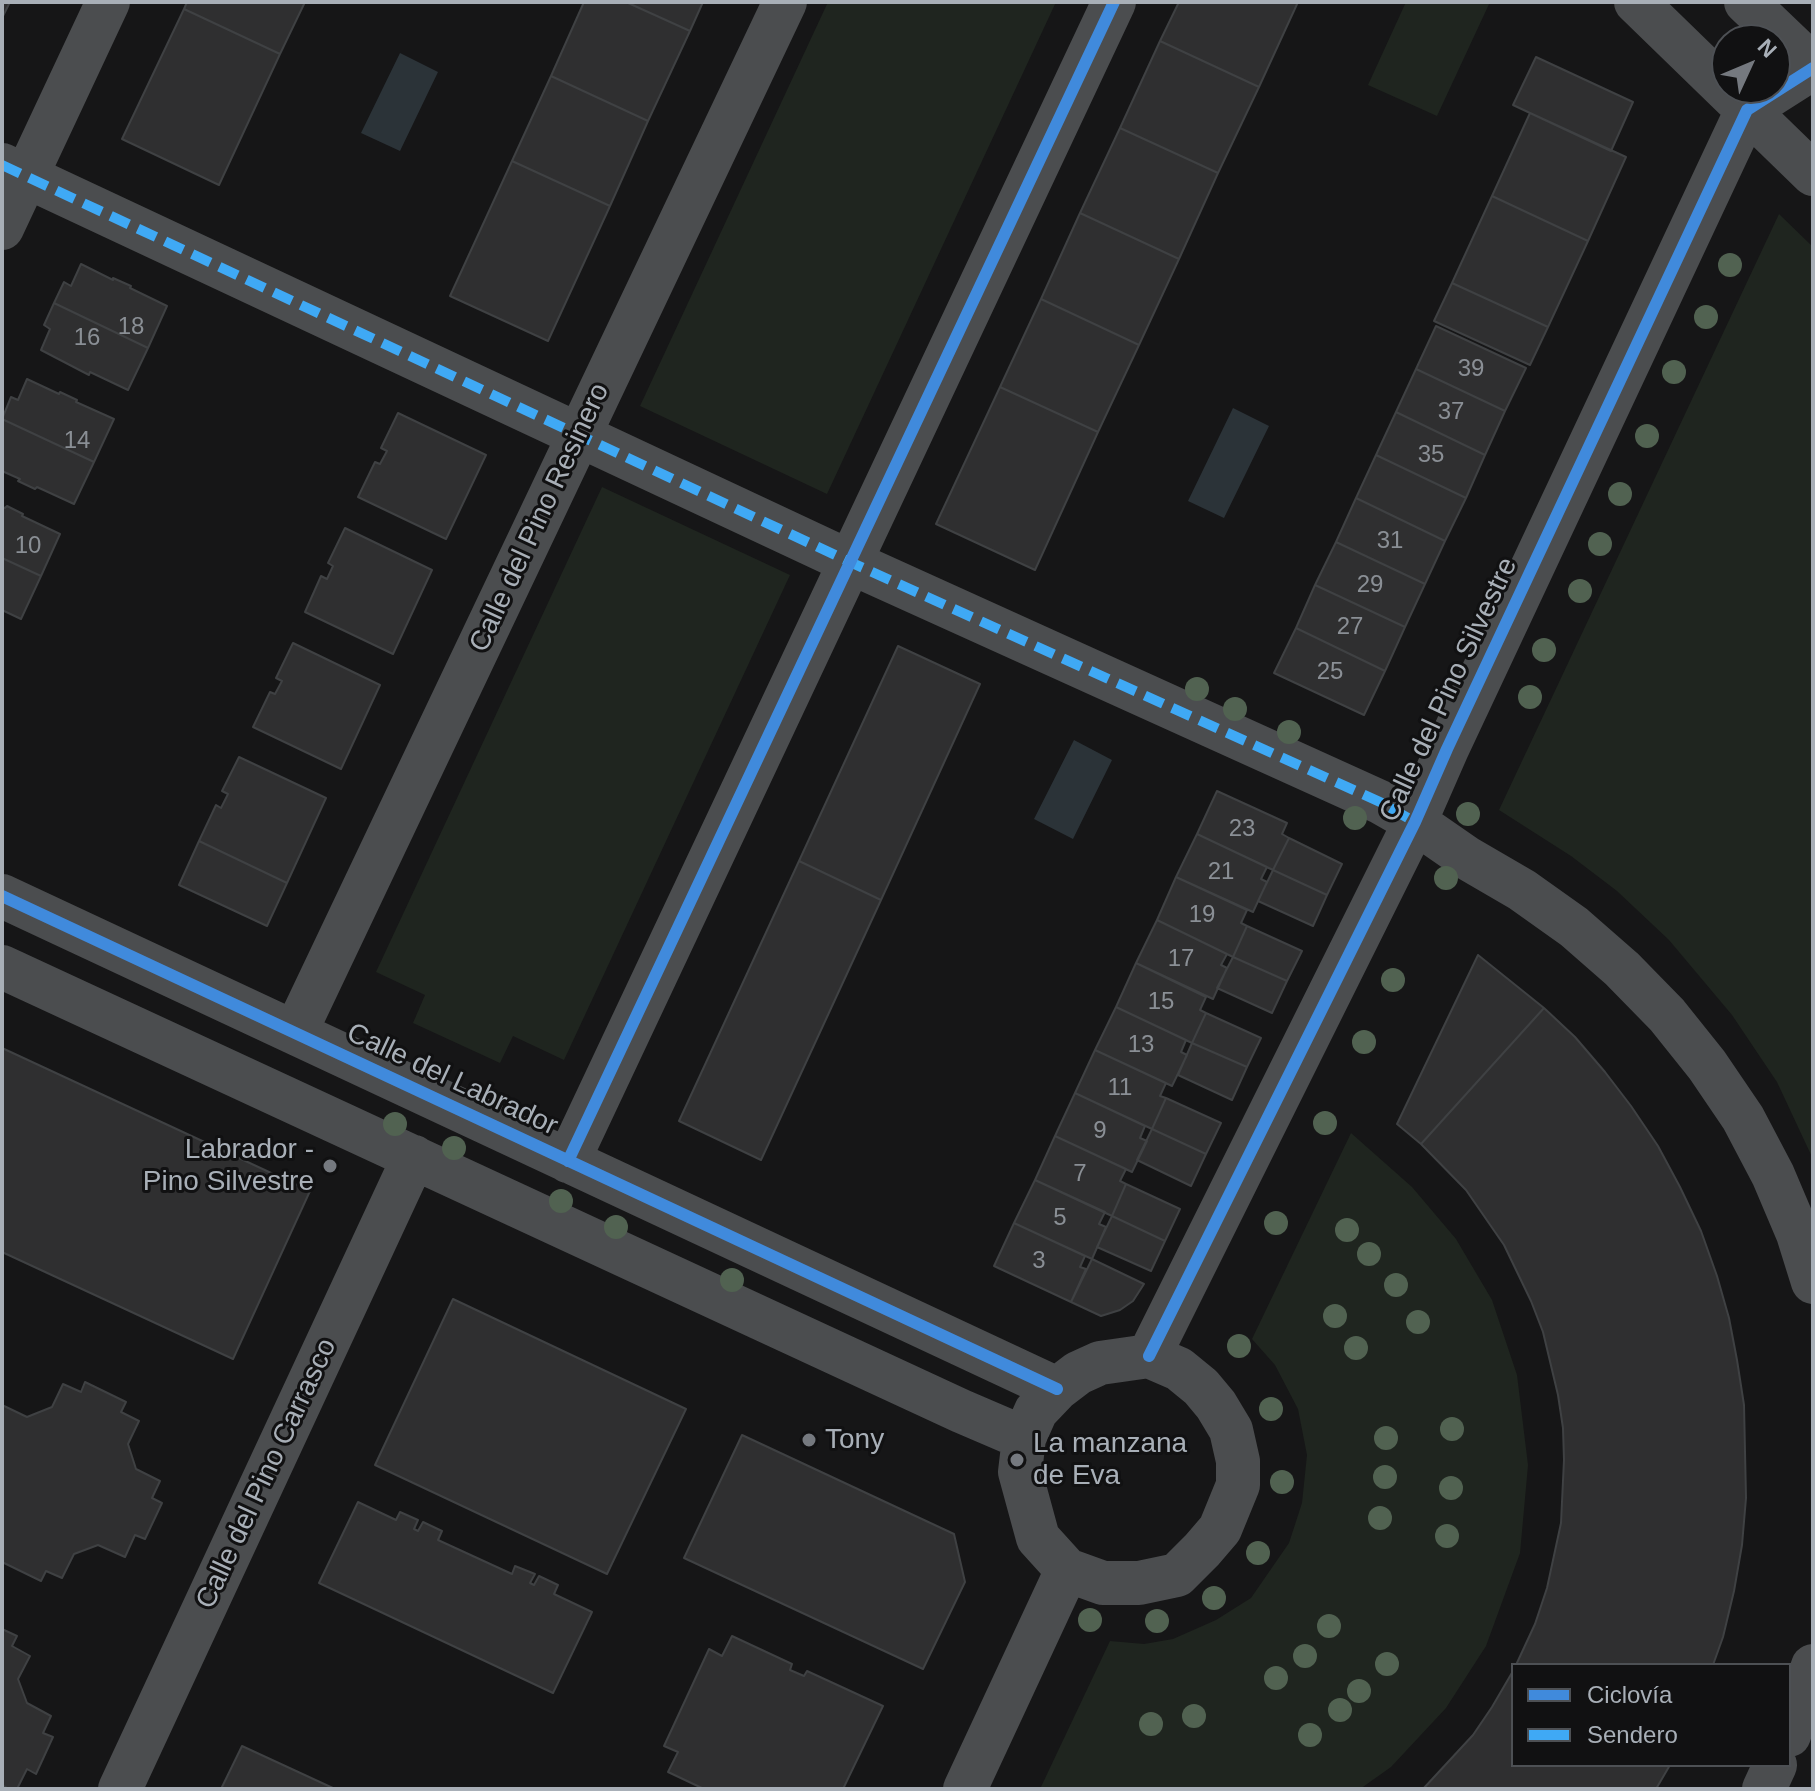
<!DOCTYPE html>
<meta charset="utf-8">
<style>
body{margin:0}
#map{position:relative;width:1815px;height:1791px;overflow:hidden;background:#161617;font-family:Arial,sans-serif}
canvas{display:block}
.frame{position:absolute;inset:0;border:4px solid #a8afb7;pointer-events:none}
.legend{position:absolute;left:1511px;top:1663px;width:280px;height:104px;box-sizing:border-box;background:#111112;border:2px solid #4d5054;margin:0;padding:10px 14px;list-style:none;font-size:24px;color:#a8afb7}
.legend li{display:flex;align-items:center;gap:16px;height:40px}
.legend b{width:40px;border:2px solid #4d5054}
.north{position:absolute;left:1711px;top:24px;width:80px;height:80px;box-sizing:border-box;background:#111112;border:2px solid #4d5054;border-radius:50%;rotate:46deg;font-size:22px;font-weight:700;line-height:32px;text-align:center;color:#a8afb7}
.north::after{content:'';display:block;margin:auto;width:28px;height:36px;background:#75797f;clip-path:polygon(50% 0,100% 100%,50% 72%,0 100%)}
</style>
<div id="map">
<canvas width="1815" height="1791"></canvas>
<div class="frame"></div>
<ul class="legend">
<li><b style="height:10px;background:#408adc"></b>Ciclovía</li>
<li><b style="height:10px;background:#3fa9f5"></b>Sendero</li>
</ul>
<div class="north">N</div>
</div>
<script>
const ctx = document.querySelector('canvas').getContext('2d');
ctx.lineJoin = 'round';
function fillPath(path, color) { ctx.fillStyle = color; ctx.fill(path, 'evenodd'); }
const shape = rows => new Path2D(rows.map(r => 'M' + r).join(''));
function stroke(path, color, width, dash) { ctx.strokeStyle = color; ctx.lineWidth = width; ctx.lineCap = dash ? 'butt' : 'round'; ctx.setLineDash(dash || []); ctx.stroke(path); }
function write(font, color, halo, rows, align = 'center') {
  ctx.font = font + ' Arial,sans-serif'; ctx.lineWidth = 6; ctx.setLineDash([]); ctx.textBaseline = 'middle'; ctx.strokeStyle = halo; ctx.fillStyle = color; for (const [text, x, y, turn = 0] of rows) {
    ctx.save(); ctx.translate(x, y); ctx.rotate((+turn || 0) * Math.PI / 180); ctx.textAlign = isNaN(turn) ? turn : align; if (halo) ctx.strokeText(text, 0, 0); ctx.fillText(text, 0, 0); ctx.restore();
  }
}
const green = shape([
 [828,2,1056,2,827,494,640,406],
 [1406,2,1490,2,1437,116,1368,85],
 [1779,214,1813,247,1813,1159,1777,1082,1732,1015,1669,940,1617,891,1571,856,1499,810],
 [602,487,790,575,564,1060,513,1036,500,1063,413,1023,425,995,376,972],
 [1351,1133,1412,1187,1456,1239,1492,1300,1517,1375,1528,1465,1520,1553,1486,1646,1446,1708,1391,1767,1360,1789,1040,1789,1110,1641,1144,1644,1173,1639,1216,1620,1251,1598,1289,1543,1302,1503,1307,1455,1298,1409,1275,1365,1252,1339]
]);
const water = shape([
 [400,53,438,72,400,151,361,133],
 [1233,408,1269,426,1224,518,1188,501],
 [1074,740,1112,760,1073,839,1034,819]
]);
const building = shape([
 [2,2,10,2,2,18,2,2],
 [187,2,305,2,280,54,184,9,187,2],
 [584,2,626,2,690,31,648,121,551,76,584,2],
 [626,2,703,2,690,31,626,2],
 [1179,2,1298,2,1259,87,1160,41,1179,2],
 [184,9,280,54,219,185,122,139,184,9],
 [1160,41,1259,87,1218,173,1120,128,1160,41],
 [1536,57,1633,102,1611,151,1513,105,1536,57],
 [551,76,648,121,610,206,512,161,551,76],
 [1530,113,1626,157,1588,241,1492,196,1530,113],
 [1120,128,1218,173,1179,259,1080,213,1120,128],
 [512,161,610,206,548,341,450,296,512,161],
 [1492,196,1588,241,1548,327,1452,283,1492,196],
 [1080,213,1179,259,1139,345,1041,299,1080,213],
 [81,264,113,280,113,278,131,286,130,288,167,306,148,348,54,303,64,282,71,286,81,264],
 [1452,283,1548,327,1530,365,1434,321,1452,283],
 [1041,299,1139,345,1098,432,1000,387,1041,299],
 [54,303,148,348,128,390,90,372,89,375,41,350,50,329,44,325,54,303],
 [1436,326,1526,368,1505,411,1416,369,1436,326],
 [1416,369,1505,411,1485,455,1396,412,1416,369],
 [27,379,59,394,60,392,77,400,76,402,114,419,94,462,2,419,11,397,18,400,27,379],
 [1000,387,1098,432,1035,570,936,524,1000,387],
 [1396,412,1485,455,1466,498,1376,455,1396,412],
 [398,413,486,455,446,539,358,497,375,462,380,464,387,451,381,448,398,413],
 [2,419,94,462,74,504,37,487,35,489,18,481,20,479,2,471,2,419],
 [1376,455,1466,498,1445,541,1356,498,1376,455],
 [1356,498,1445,541,1425,584,1336,542,1356,498],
 [7,506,23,514,22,516,60,534,41,576,2,558,2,507,5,508,7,506],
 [345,528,432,570,393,654,305,612,321,576,327,579,333,566,328,563,345,528],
 [1336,542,1425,584,1405,627,1315,585,1336,542],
 [2,558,41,576,21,619,2,610,2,558],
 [1315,585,1405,627,1385,671,1296,628,1315,585],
 [1296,628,1385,671,1364,715,1274,673,1296,628],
 [293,643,380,685,341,769,253,727,270,692,275,694,282,681,276,678,293,643],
 [898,646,980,684,881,900,799,861,898,646],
 [239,757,326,798,287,883,199,841,216,805,221,808,228,794,222,791,239,757],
 [1217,791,1287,823,1282,834,1289,838,1273,870,1197,834,1217,791],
 [1197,834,1267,867,1261,879,1267,882,1253,912,1176,877,1197,834],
 [1289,838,1342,864,1327,895,1273,870,1289,838],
 [199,841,287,883,267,926,179,885,199,841],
 [799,861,881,900,761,1160,679,1121,799,861],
 [1273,870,1327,895,1313,926,1258,901,1273,870],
 [1176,877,1247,910,1241,923,1247,926,1233,957,1157,920,1176,877],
 [1157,920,1227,954,1221,965,1227,968,1213,999,1136,963,1157,920],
 [1247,926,1302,951,1287,981,1233,957,1247,926],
 [1478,955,1544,1008,1421,1144,1397,1124,1478,955],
 [1233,957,1287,981,1272,1013,1217,988,1233,957],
 [1136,963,1206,997,1200,1010,1206,1013,1192,1043,1116,1007,1136,963],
 [1116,1007,1186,1040,1181,1052,1187,1055,1172,1086,1095,1050,1116,1007],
 [1544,1008,1575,1037,1605,1072,1631,1106,1658,1146,1680,1187,1701,1231,1717,1276,1729,1318,1737,1360,1744,1405,1746,1498,1742,1545,1734,1591,1723,1637,1713,1665,1516,1665,1535,1624,1547,1588,1561,1523,1564,1460,1563,1428,1558,1395,1543,1332,1531,1301,1504,1245,1466,1190,1421,1144,1544,1008],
 [1206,1013,1261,1038,1247,1067,1192,1043,1206,1013],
 [1192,1043,1247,1067,1232,1100,1178,1075,1192,1043],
 [2,1048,310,1191,233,1359,2,1252,2,1048],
 [1095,1050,1166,1083,1160,1096,1166,1098,1152,1129,1075,1093,1095,1050],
 [1075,1093,1145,1126,1140,1138,1147,1141,1132,1172,1055,1136,1075,1093],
 [1166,1098,1221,1123,1206,1154,1152,1129,1166,1098],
 [1152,1129,1206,1154,1191,1186,1137,1160,1152,1129],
 [1055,1136,1126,1169,1120,1181,1126,1184,1112,1216,1035,1180,1055,1136],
 [1035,1180,1105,1212,1099,1224,1106,1227,1092,1259,1014,1223,1035,1180],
 [1126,1184,1180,1209,1165,1241,1112,1216,1126,1184],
 [1112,1216,1165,1241,1151,1271,1097,1247,1112,1216],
 [1014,1223,1085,1256,1080,1267,1086,1269,1071,1302,994,1266,1014,1223],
 [1092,1259,1144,1284,1133,1301,1120,1310,1101,1316,1071,1302,1092,1259],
 [453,1299,686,1409,607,1574,375,1465,453,1299],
 [85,1382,126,1402,121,1412,139,1421,128,1444,136,1469,160,1481,152,1498,162,1503,145,1539,135,1535,125,1557,98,1545,74,1554,62,1578,46,1571,41,1581,2,1562,2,1405,27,1417,52,1407,63,1384,81,1392,85,1382],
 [742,1435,954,1534,965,1582,923,1669,684,1558,742,1435],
 [358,1502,396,1520,400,1512,418,1520,414,1529,418,1531,423,1522,442,1531,438,1540,512,1574,515,1566,535,1574,530,1583,534,1585,539,1576,558,1585,554,1594,592,1612,553,1693,319,1583,358,1502],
 [2,1629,17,1636,12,1646,30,1656,18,1679,27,1703,51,1716,43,1733,53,1737,36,1774,27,1769,17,1789,9,1789,2,1785,2,1629],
 [732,1636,792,1664,790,1670,804,1676,807,1671,883,1706,843,1789,704,1789,668,1772,678,1752,664,1746,709,1649,722,1656,732,1636],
 [1513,1671,1513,1765,1670,1765,1656,1789,1423,1789,1473,1735,1492,1707,1513,1671],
 [242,1746,335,1789,221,1789,242,1746]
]);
const minor = shape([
 [1636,2,1813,174],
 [1746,2,1813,66],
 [2,165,850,562,1380,802,1415,822,1467,858,1522,890,1574,927,1622,969,1667,1015,1707,1065,1743,1118,1773,1175,1798,1234,1813,1282],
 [2,228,108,2],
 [2,896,1057,1389],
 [2,967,961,1411,1024,1438],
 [295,1033,785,2],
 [568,1161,1114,2],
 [1149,1356,1415,822,1447,749,1747,110,1813,68],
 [1149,1356,1179,1369,1201,1387,1216,1405,1231,1430,1238,1461,1238,1485,1220,1529,1202,1550,1177,1575,1139,1583,1103,1583,1067,1570,1038,1538,1020,1472,1024,1438,1036,1411,1057,1389,1078,1373,1100,1363,1149,1356],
 [1789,1735,1813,1666],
 [120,1789,414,1157],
 [965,1789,1067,1570],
 [1764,1789,1775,1765]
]);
const quiet = shape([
 [2,165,850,562,1380,802,1415,822]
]);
const cycleway = shape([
 [2,896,1057,1389],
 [568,1161,1114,2],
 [1149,1356,1415,822,1447,749,1747,110,1813,68]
]);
const trees = [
 [1730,265],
 [1706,317],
 [1674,372],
 [1647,436],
 [1620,494],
 [1600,544],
 [1580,591],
 [1544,650],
 [1197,689],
 [1530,697],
 [1235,709],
 [1289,732],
 [1468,814],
 [1355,818],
 [1446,878],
 [1393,980],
 [1364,1042],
 [1325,1123],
 [395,1124],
 [454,1148],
 [561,1201],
 [1276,1223],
 [616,1227],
 [1347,1230],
 [1369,1254],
 [732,1280],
 [1396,1285],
 [1335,1316],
 [1418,1322],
 [1239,1346],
 [1356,1348],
 [1271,1409],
 [1452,1429],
 [1386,1438],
 [1385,1477],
 [1282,1482],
 [1451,1488],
 [1380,1518],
 [1447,1536],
 [1258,1553],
 [1214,1598],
 [1090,1620],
 [1157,1621],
 [1329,1626],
 [1305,1656],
 [1387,1664],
 [1276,1678],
 [1359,1691],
 [1340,1710],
 [1194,1716],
 [1151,1724],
 [1310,1735]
];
const markers = [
 [330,1166,8,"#75797f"],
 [809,1440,8,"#75797f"],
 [1017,1460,8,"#75797f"]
];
const numberNames = [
 ["18",131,327],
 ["16",87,338],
 ["39",1471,369],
 ["37",1451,412],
 ["14",77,441],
 ["35",1431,455],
 ["31",1390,541],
 ["10",28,546],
 ["29",1370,585],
 ["27",1350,627],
 ["25",1330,672],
 ["23",1242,829],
 ["21",1221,872],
 ["19",1202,915],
 ["17",1181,959],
 ["15",1161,1002],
 ["13",1141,1045],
 ["11",1120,1088],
 ["9",1100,1131],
 ["7",1080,1174],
 ["5",1060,1218],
 ["3",1039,1261]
];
const streetNames = [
 ["Calle del Pino Resinero",540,518,-65],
 ["Calle del Pino Silvestre",1449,690,-65],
 ["Calle del Labrador",452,1080,25],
 ["Calle del Pino Carrasco",267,1474,-65]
];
const poiNames = [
 ["Labrador -",314,1150,"right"],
 ["Pino Silvestre",314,1182,"right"],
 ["Tony",825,1440],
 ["La manzana",1033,1444],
 ["de Eva",1033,1476]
];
fillPath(green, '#1f251f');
fillPath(water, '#2b3338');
fillPath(building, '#2f2f30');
stroke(building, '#3f4143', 2);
stroke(minor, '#4b4d4f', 44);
stroke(quiet, '#3fa9f5', 10, [20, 10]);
stroke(cycleway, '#408adc', 12);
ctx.fillStyle = '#516251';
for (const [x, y] of trees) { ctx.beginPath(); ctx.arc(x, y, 12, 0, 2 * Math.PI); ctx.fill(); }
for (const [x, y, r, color] of markers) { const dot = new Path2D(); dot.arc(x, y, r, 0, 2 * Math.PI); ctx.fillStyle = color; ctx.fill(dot); stroke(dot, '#111112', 3); }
write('24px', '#8a8f95', null, numberNames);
write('28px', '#a8afb7', '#111112', streetNames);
write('28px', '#a8afb7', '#111112', poiNames, 'left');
</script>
